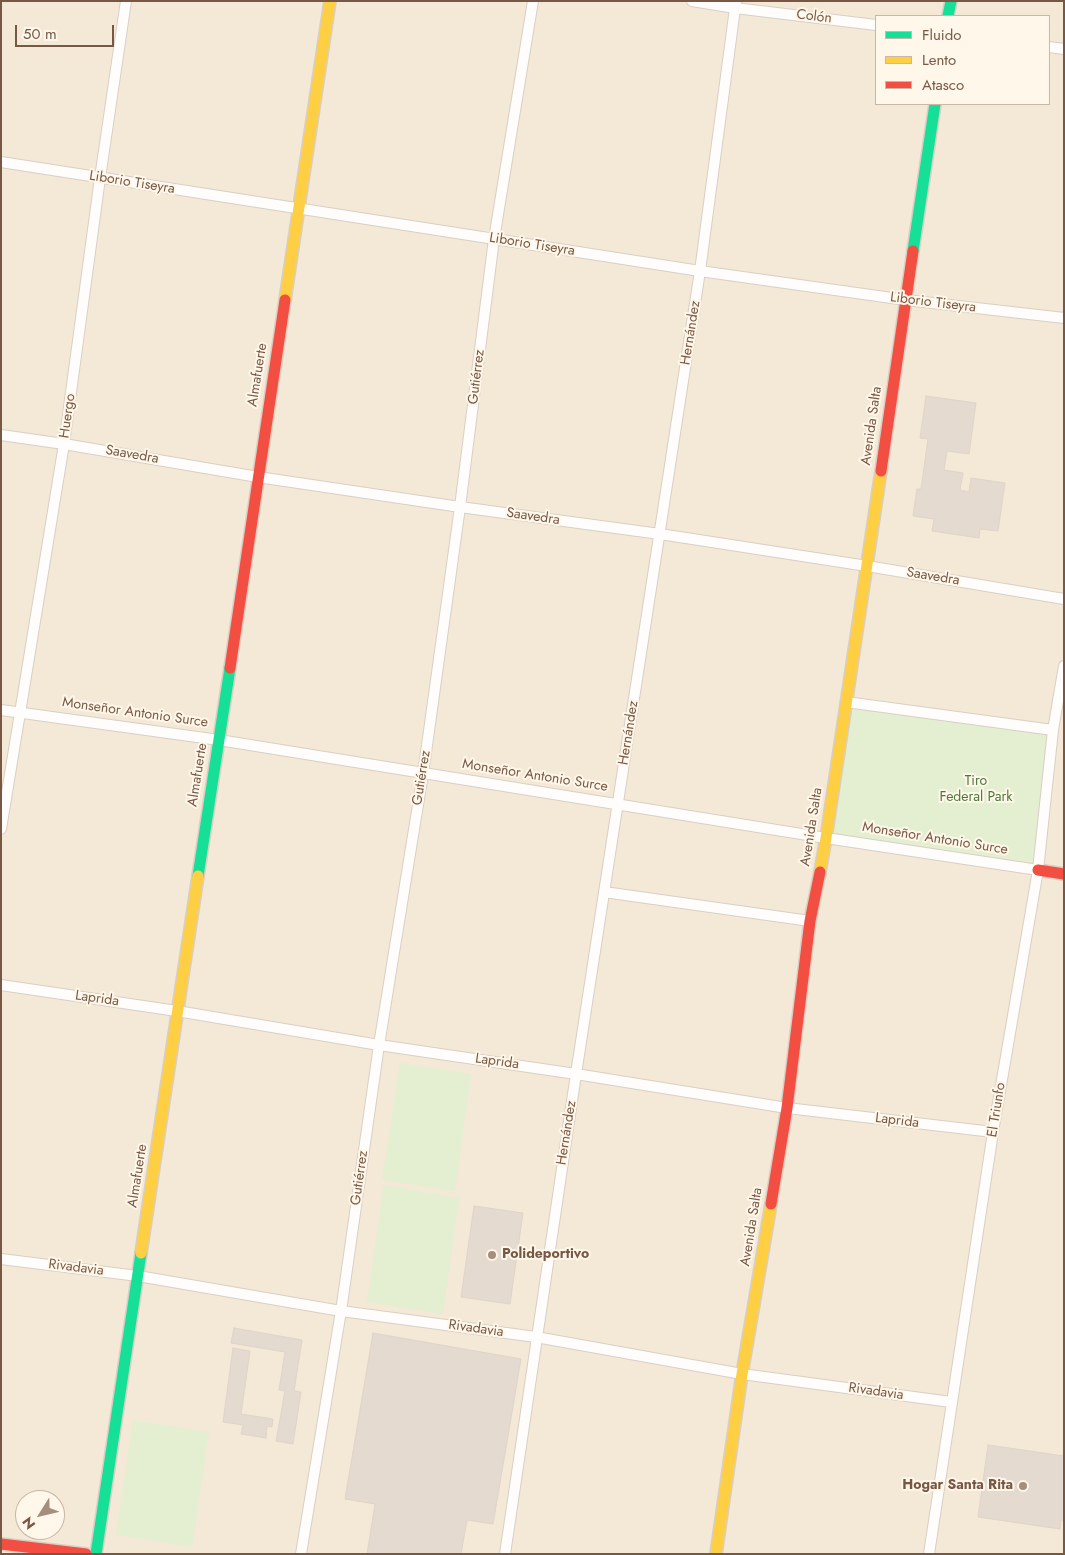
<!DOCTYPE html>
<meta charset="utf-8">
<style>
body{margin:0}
#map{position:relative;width:1065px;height:1555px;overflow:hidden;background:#f8f2e7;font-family:Jost,sans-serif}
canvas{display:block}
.frame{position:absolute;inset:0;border:2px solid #785845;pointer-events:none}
.legend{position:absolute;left:875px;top:15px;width:175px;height:90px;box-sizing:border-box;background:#fff7e9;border:1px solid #c9b7a7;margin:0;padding:6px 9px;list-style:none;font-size:15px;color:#785845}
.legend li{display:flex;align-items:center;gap:10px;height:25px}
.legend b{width:25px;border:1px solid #c9b7a7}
.north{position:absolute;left:15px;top:1490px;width:50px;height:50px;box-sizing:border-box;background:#fff7e9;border:1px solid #c9b7a7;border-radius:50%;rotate:234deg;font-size:14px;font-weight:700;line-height:20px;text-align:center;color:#785845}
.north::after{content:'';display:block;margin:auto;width:18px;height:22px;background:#a58e7e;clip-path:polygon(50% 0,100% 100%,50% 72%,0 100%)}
.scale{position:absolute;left:15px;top:25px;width:99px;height:22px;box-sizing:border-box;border:2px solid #785845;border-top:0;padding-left:6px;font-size:15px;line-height:18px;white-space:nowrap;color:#785845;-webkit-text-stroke:4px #fff7e9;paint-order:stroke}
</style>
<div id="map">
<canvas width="1065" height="1555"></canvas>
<div class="frame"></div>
<ul class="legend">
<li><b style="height:6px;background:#16e098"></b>Fluido</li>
<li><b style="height:6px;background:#ffcf43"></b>Lento</li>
<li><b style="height:6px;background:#f24e42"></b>Atasco</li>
</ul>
<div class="north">N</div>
<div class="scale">50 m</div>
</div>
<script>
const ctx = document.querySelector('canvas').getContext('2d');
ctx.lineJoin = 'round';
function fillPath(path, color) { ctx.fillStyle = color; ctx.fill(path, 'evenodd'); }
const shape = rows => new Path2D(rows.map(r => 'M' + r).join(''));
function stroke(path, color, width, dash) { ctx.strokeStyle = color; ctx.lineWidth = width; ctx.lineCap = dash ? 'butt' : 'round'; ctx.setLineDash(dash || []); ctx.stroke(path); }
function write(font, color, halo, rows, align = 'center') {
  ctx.font = font + ' Jost,sans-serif'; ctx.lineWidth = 4; ctx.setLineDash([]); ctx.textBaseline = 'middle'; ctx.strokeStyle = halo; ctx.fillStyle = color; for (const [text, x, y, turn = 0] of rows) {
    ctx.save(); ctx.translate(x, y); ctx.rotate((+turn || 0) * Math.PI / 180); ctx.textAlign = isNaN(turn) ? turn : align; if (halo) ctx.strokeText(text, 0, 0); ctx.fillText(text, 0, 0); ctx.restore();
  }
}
const residential = shape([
 [1,1,1064,1,1064,1554,1,1554],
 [876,16,1049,16,1049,104,876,104],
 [25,1500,55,1500,55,1530,25,1530]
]);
const green = shape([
 [846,702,1053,730,1038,870,826,838],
 [400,1063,471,1074,455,1191,382,1180],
 [384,1185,459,1198,443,1314,367,1302],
 [133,1420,209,1432,192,1547,116,1535]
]);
const building = shape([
 [926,396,976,403,969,454,947,451,944,470,963,473,960,490,969,492,971,478,1005,483,998,531,980,529,979,538,932,531,934,519,913,516,917,489,921,489,928,439,920,438,926,396],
 [474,1206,523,1213,510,1304,461,1297,474,1206],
 [234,1328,302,1340,294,1391,301,1392,293,1444,276,1441,285,1391,279,1390,285,1352,231,1343,234,1328],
 [373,1333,521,1359,493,1524,467,1520,461,1554,367,1554,375,1504,345,1499,373,1333],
 [233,1348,250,1351,241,1414,273,1419,272,1427,267,1426,266,1438,241,1434,243,1425,223,1422,233,1348],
 [988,1445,1064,1456,1064,1520,1061,1520,1060,1529,978,1517,988,1445]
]);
const street = shape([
 [692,1,735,8,876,25],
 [1049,47,1064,49],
 [1,162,700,271,906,300,1064,318],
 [1,435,64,444,258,477,460,507,660,534,867,566,1064,599],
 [846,702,1053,730],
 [1,710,219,740,826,838,1038,870],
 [1,829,64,444,100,178,126,1],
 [604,892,810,921],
 [1,985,177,1011,379,1045,576,1074,787,1108,993,1132],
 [1,1259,138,1276,341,1311,536,1337,742,1374,951,1402],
 [301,1554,341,1311,379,1045,423,774,460,507,494,239,533,1],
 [505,1554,576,1074,700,271,736,1],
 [929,1554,993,1132,1038,870,1053,730,1064,666]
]);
const fast = shape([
 [948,16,951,1],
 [913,251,935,104],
 [198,876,230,668],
 [96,1554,141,1253]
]);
const slow = shape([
 [285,300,330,1],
 [820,872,826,838,881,471],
 [141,1253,198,876],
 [716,1554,742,1374,771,1204]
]);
const jam = shape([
 [881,471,913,251],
 [230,668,285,300],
 [1038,870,1064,874],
 [771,1204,787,1108,810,921,820,872],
 [1,1544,86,1554]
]);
const markers = [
 [492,1255,5,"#a58e7e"],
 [1023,1486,5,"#a58e7e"]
];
const streetNames = [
 ["Colón",814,17,7],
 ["Liborio Tiseyra",132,183,9],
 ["Liborio Tiseyra",532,245,9],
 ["Liborio Tiseyra",933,303,7],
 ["Hernández",691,333,-81],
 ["Almafuerte",258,375,-81],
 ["Gutiérrez",477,377,-83],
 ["Huergo",68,416,-82],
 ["Avenida Salta",872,426,-82],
 ["Saavedra",132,455,10],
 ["Saavedra",533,517,8],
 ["Saavedra",933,577,9],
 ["Monseñor Antonio Surce",135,713,8],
 ["Hernández",629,733,-81],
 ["Almafuerte",198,775,-81],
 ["Monseñor Antonio Surce",535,776,9],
 ["Gutiérrez",422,778,-81],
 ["Avenida Salta",812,827,-81],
 ["Monseñor Antonio Surce",935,839,9],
 ["Laprida",97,999,8],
 ["Laprida",497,1062,8],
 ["El Triunfo",997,1110,-81],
 ["Laprida",897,1121,7],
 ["Hernández",567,1133,-81],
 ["Almafuerte",138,1176,-81],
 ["Gutiérrez",360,1178,-82],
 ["Avenida Salta",752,1227,-81],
 ["Rivadavia",76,1268,7],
 ["Rivadavia",476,1329,8],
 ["Rivadavia",876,1392,8]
];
const parkNames = [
 ["Tiro",976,782],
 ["Federal Park",976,798]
];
const poiNames = [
 ["Polideportivo",502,1255],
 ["Hogar Santa Rita",1013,1486,"right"]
];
fillPath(residential, '#f4e8d7');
fillPath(green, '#e3efd0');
fillPath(building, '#e4dacf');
stroke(building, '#e1d4c9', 1);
stroke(street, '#d9cfc5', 12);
stroke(fast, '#d8cec3', 14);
stroke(slow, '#d8cec3', 14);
stroke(jam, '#d8cec3', 14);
stroke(street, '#fefdfb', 10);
stroke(fast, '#16e098', 11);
stroke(slow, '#ffcf43', 11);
stroke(jam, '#f24e42', 11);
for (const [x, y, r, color] of markers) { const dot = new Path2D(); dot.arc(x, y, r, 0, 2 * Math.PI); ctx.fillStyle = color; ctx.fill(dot); stroke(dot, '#fff7e9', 2); }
write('14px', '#785845', '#fff7e9', streetNames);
write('14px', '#4c793a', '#fff7e9', parkNames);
write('bold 14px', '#785845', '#fff7e9', poiNames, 'left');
</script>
